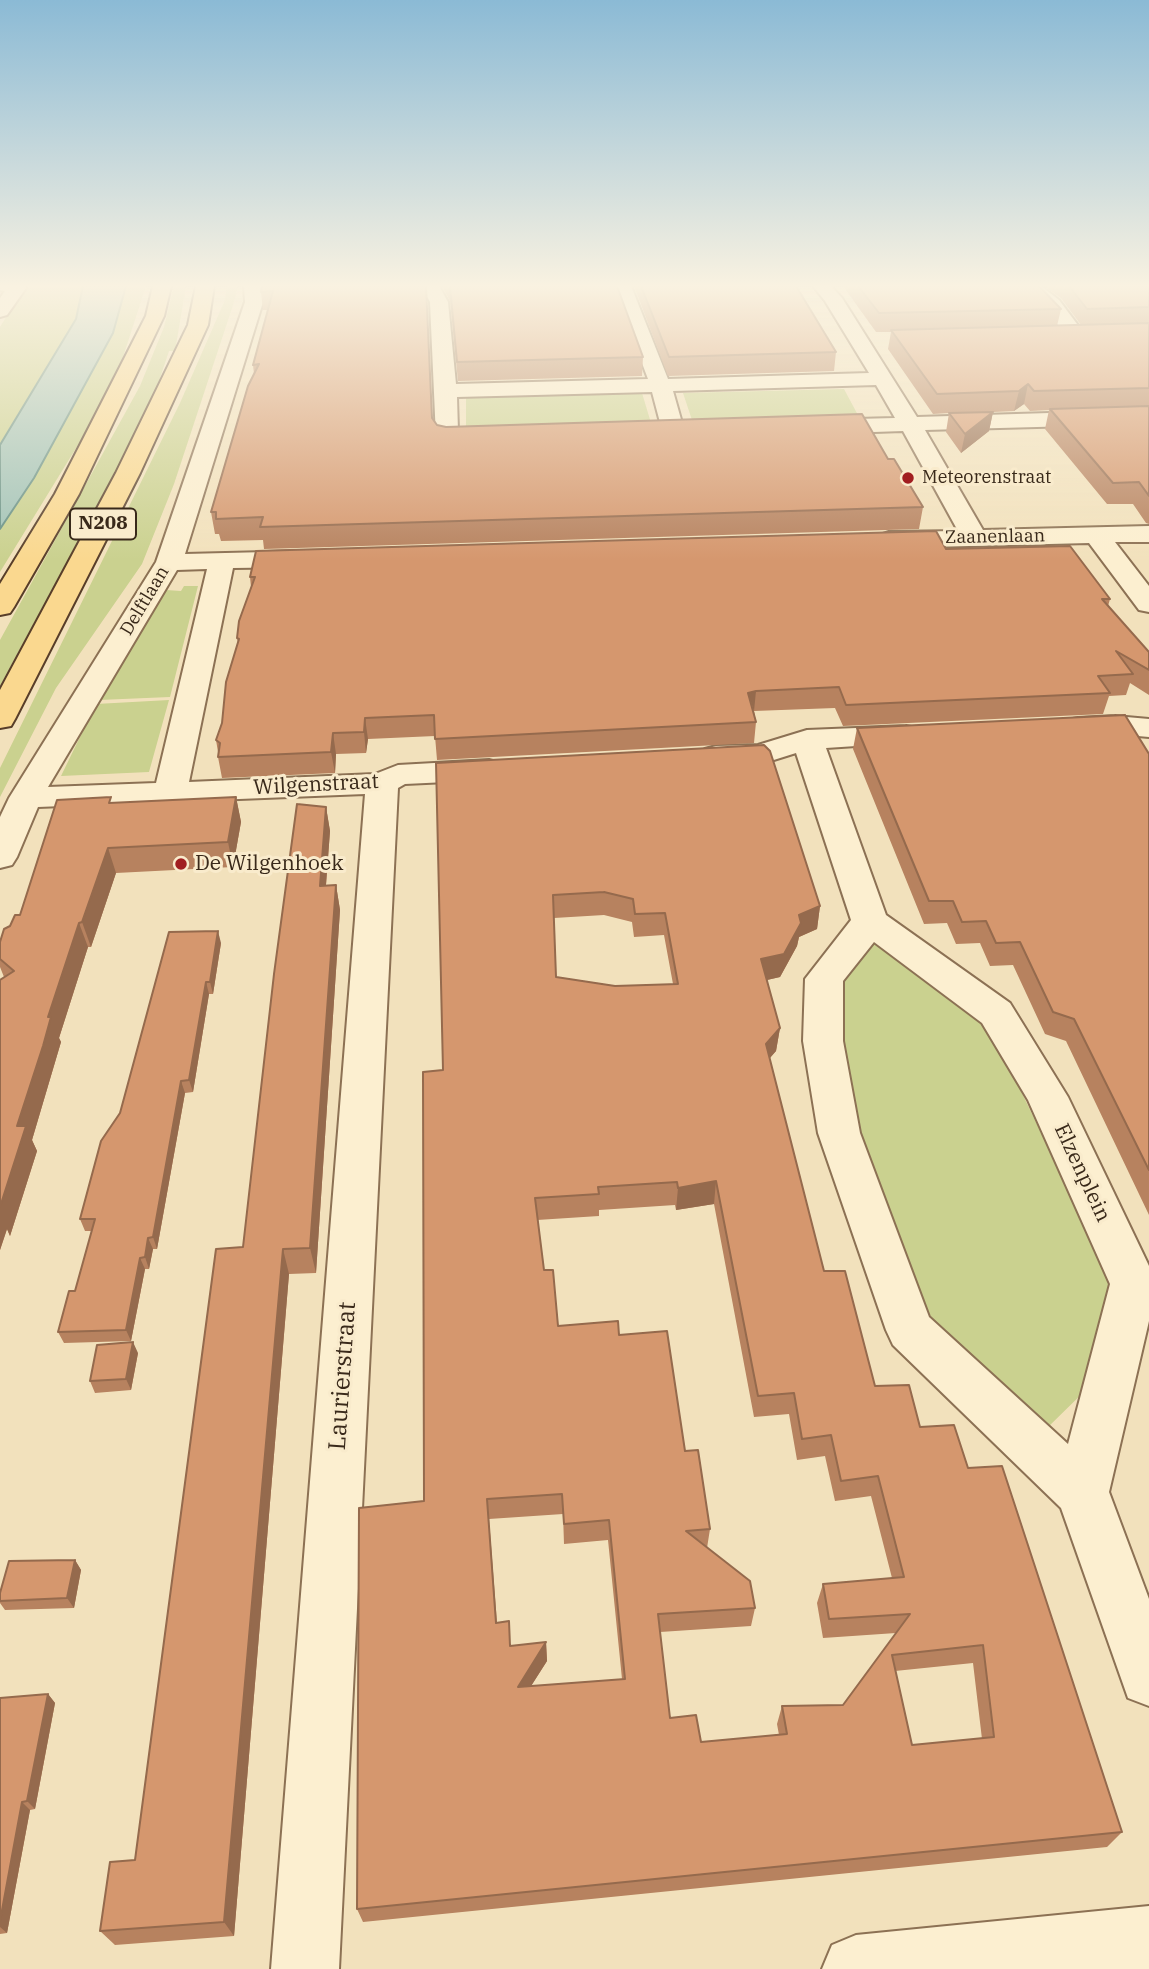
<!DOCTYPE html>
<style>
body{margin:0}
canvas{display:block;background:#f2e1bc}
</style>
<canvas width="1149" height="1969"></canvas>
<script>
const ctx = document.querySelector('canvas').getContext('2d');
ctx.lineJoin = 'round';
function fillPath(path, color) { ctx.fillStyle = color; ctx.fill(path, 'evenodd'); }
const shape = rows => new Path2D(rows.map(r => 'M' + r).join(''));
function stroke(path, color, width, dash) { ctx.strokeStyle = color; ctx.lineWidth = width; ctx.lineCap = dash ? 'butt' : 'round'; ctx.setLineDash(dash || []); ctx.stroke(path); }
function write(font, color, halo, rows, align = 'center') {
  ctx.font = font + ' "IBM Plex Serif",serif'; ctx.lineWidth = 6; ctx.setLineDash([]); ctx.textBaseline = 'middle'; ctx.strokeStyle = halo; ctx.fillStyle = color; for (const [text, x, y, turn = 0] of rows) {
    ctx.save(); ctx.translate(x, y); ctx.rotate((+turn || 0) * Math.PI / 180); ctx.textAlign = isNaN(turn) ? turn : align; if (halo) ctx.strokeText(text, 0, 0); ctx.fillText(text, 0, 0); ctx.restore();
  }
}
const green = shape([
 [25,286,83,286,76,319,0,445,0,327],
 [126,286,146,286,122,360,81,440,0,572,0,529,34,478,113,333],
 [174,286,186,286,175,351,169,351,160,378,165,379,0,686,0,640,140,386,164,327],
 [227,286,238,286,234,302,174,484,142,564,56,688,0,797,0,768,180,403,225,300],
 [844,389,859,417,692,420,683,393],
 [642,393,651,423,466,428,466,398],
 [184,586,198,586,170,697,99,700,166,590,181,591],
 [169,700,149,772,61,776,96,704],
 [870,922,986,1018,1112,1281,1093,1383,1045,1430,914,1309,835,1067,833,983]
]);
const water = shape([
 [83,286,126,286,113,333,34,478,0,529,0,445,76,319,83,286]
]);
const minor = shape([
 [0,286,24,286,26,288,7,315,0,317,0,298,5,291,0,290,0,286],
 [244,286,262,286,263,302,185,554,307,551,316,553,320,559,316,565,307,567,233,568,189,782,375,774,398,765,489,760,500,763,505,770,500,777,489,780,405,784,398,788,339,1969,271,1969,365,794,38,807,17,857,12,865,0,868,0,817,9,798,156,562,245,302,244,286],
 [207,569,156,783,48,787,177,570,207,569],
 [421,286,439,286,448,302,456,384,648,379,613,286,631,286,668,379,869,373,825,301,813,286,831,286,842,298,917,417,1149,410,1149,424,925,430,983,530,1149,526,1149,542,1115,542,1149,586,1149,612,1139,610,1089,543,889,548,880,545,876,540,880,535,889,532,958,531,903,431,815,434,807,432,804,427,807,422,815,420,895,418,876,385,673,391,684,430,681,435,673,437,665,435,662,430,652,392,457,397,458,431,489,429,497,431,500,436,497,441,489,443,439,443,436,438,430,302,421,286],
 [1022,286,1041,286,1059,300,1086,336,1083,340,1069,340,1045,308,1022,286],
 [1115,716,1149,719,1149,737,1115,734,1078,736,1067,734,1063,727,1067,720,1078,718,1115,716],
 [906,726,917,728,922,735,917,742,826,748,886,915,1010,1003,1068,1097,1149,1266,1149,1321,1109,1492,1149,1599,1149,1706,1128,1698,1061,1508,893,1345,886,1330,818,1133,803,1041,805,979,851,920,796,753,761,764,716,766,705,763,700,756,705,749,716,746,758,745,807,730,906,726],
 [874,942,982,1023,1028,1100,1110,1284,1068,1444,929,1317,860,1133,843,1041,843,981,874,942],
 [1149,1906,1149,1969,822,1969,832,1945,856,1935,1149,1906]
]);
const major = shape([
 [153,286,171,286,164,316,79,494,14,607,10,613,0,615,0,584,55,494,146,316,153,286],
 [196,286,214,286,208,325,140,473,15,719,11,726,0,728,0,690,116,473,188,325,196,286]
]);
const wall = shape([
 [426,286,432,418,437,425,446,427,888,459,923,507,919,529,264,549,263,540,221,541,219,534,215,534,211,512,254,374,253,365,268,310,263,310,261,292],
 [442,286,617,286,643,357,642,376,458,381,450,301],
 [634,286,796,286,836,352,834,371,668,376],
 [843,286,1039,286,1061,309,1057,326,1081,325,1061,298,1044,286,1149,286,1149,524,1146,523,1133,504,1107,504,1045,429,1049,410,1030,411,1024,404,1014,411,973,413,993,412,989,431,961,453,946,432,949,413,933,414,888,349,891,332,876,332],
 [946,549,1110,599,1108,606,1149,652,1149,695,1130,683,1126,695,1109,696,1103,714,843,726,835,708,754,711,756,722,754,743,437,760,435,736,368,739,366,753,336,754,335,773,222,778,218,757,218,752,216,740,222,723,238,643,237,638,251,587,250,577],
 [857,728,1149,754,1149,1215,1066,1041,1045,1034,1013,965,990,966,980,943,956,944,947,923,924,924,853,749],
 [436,763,820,906,817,929,799,937,797,946,780,977,767,980,780,1028,776,1051,769,1059,824,1271,875,1386,968,1468,1122,1832,1107,1847,363,1922,357,1909,424,1501,443,1070],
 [604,915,632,922,634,937,664,935,673,984,615,986,556,977,554,918],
 [714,1204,754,1417,789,1414,797,1460,825,1456,835,1501,871,1496,892,1578,823,1584,817,1603,823,1638,896,1633,843,1705,782,1706,777,1724,779,1735,701,1742,670,1718,660,1632,751,1626,755,1608,707,1548,710,1529,685,1451,619,1335,558,1326,544,1270,537,1220,599,1216,599,1210,675,1205,676,1210],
 [563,1514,564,1544,608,1540,622,1679,531,1686,547,1661,546,1642,511,1646,497,1623,489,1519],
 [973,1663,982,1739,912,1745,895,1671],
 [236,797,241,822,233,867,116,873,91,947,88,947,59,1038,61,1042,32,1140,37,1151,10,1236,7,1229,0,1250,0,980,4,977,0,967,0,942,10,926,113,803],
 [326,807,330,831,326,885,336,885,340,910,316,1273,289,1274,234,1936,115,1945,100,1931,135,1860],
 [221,943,213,994,209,994,193,1092,185,1093,157,1249,153,1249,149,1269,145,1269,131,1341,64,1343,58,1332,75,1291,92,1231,85,1231,80,1219,120,1113],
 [138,1353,131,1390,95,1393,90,1381],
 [75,1560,81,1570,74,1608,5,1610,0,1603,0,1593],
 [48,1694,55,1703,35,1809,30,1810,7,1933,0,1934,0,1698]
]);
const shadedWall = shape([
 [1028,384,1024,404,1014,411,1019,391],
 [993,412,989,431,961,453,965,434],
 [756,691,754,711,748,693],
 [365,718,368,739,366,753,364,732],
 [333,733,336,754,335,773,331,752],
 [236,797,241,822,233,867,228,842],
 [326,807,330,831,324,911,320,886],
 [108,848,116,873,91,947,82,922],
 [336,885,340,910,316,1273,310,1248],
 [820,906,817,929,799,937,797,946,780,977,758,982,761,959,799,915],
 [79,923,88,947,59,1038,61,1042,32,1140,37,1151,10,1236,7,1229,0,1250,0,1207,17,1126,48,1017],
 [218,931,221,943,213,994,210,982],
 [206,982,209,994,193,1092,189,1080],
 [780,1028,776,1051,762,1067,766,1044],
 [181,1081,185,1093,157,1249,153,1237],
 [716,1181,714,1204,676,1210,678,1188],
 [148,1238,153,1249,149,1269,145,1257],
 [283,1249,289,1274,234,1936,224,1922],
 [140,1258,145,1269,131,1341,126,1330],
 [133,1342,138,1353,131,1390,126,1379],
 [75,1560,81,1570,74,1608,67,1598],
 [546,1642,547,1661,519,1705,518,1687],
 [48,1694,55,1703,35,1809,27,1801],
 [22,1802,30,1810,7,1933,0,1927,0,1921]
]);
const building = shape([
 [262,286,426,286,432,418,437,425,446,427,862,414,888,459,894,459,923,507,260,527,263,517,216,519,216,512,211,512,248,386,259,364,253,365,273,291,261,292,262,286],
 [450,286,617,286,643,357,457,362,450,286],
 [641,286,796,286,836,352,669,357,641,286],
 [858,286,1039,286,1061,309,879,313,858,286],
 [1069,286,1149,286,1149,307,1087,309,1069,286],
 [1149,323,1149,388,1034,391,1028,384,1019,391,937,394,891,330,1149,323],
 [1149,406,1149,496,1139,482,1113,483,1050,409,1149,406],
 [993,412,965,434,949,413,993,412],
 [936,531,946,549,1070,546,1110,599,1102,599,1149,652,1149,670,1116,651,1133,674,1098,676,1110,693,846,705,839,687,756,691,748,693,756,722,435,739,434,715,365,718,364,732,333,733,331,752,218,757,220,743,216,740,222,723,226,682,239,639,237,638,239,621,255,577,250,577,256,551,936,531],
 [1125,715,1149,754,1149,1170,1074,1019,1053,1012,1020,942,996,943,986,921,962,922,953,901,929,901,857,728,1125,715],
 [764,745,770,751,820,906,799,915,801,923,784,954,761,959,780,1028,766,1044,824,1271,845,1271,875,1386,909,1385,920,1427,954,1425,968,1468,1002,1466,1122,1832,357,1909,359,1508,424,1501,423,1072,443,1070,436,763,764,745],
 [604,892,633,899,635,914,665,913,678,984,615,986,556,977,553,895,604,892],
 [716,1181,758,1396,794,1393,802,1439,831,1435,841,1481,878,1476,904,1577,823,1584,829,1619,910,1614,843,1705,782,1706,787,1734,701,1742,696,1715,670,1718,658,1614,755,1608,750,1581,686,1531,710,1529,698,1450,685,1451,667,1331,619,1335,618,1321,558,1326,553,1270,544,1270,535,1198,599,1194,598,1187,677,1182,678,1188,716,1181],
 [562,1494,564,1524,609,1520,625,1679,518,1687,546,1642,510,1646,509,1621,496,1623,487,1499,562,1494],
 [983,1645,994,1737,912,1745,892,1655,983,1645],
 [111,797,109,803,236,797,228,842,108,848,82,922,79,923,48,1017,51,1017,43,1046,17,1126,26,1126,0,1207,0,980,14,971,0,959,0,942,4,929,10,926,15,915,20,915,57,800,111,797],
 [297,804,326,807,320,886,336,885,310,1248,283,1249,224,1922,100,1931,110,1862,135,1860,216,1249,243,1247,274,974,297,804],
 [218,931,210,982,206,982,189,1080,181,1081,153,1237,148,1238,145,1257,140,1258,126,1330,58,1332,69,1291,75,1291,95,1219,80,1219,101,1141,120,1113,169,932,218,931],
 [133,1342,126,1379,90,1381,97,1345,133,1342],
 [75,1560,67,1598,0,1601,0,1593,9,1561,75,1560],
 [48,1694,27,1801,22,1802,0,1921,0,1698,48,1694]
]);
const markers = [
 [908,478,7,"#a11e20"],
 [181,864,7,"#a11e20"]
];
const farPoinames = [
 ["Meteorenstraat",922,478]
];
const farStreetnames = [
 ["Zaanenlaan",995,537,-1],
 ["Delftlaan",145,601,-59]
];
const shields = [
 [103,524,66]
];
const shieldNames = [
 ["N208",103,524]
];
const streetNames = [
 ["Wilgenstraat",316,785,-3],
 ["Elzenplein",1082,1173,65]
];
const poiNames = [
 ["De Wilgenhoek",195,864]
];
const nearStreetnames = [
 ["Laurierstraat",343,1376,-86]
];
fillPath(green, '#cad18f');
fillPath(water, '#a1c3b8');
stroke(water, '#679186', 2);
stroke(minor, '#8c7154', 4);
stroke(major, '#583e29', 4);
fillPath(minor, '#fcefd0');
fillPath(major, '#fad88f');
fillPath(wall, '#b7825f');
fillPath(shadedWall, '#956a4d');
fillPath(building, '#d5976e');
stroke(building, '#956a4d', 2);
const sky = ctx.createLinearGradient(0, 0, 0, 561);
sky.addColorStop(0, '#8bbad5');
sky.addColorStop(0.51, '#f9f2e1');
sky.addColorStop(1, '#f9f2e100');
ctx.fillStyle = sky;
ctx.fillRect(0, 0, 1149, 561);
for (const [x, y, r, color] of markers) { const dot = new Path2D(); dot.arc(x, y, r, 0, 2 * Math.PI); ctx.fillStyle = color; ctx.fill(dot); stroke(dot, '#f9ebcc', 2.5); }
write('18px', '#39291a', '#f9ebcc', farPoinames, 'left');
write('18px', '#39291a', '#f9ebcc', farStreetnames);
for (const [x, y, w] of shields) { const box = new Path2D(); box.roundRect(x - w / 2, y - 15.5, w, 31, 5); ctx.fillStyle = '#f9ebcc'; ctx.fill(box); stroke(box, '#39291a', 2); }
write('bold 19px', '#39291a', null, shieldNames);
write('21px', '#39291a', '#f9ebcc', streetNames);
write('21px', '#39291a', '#f9ebcc', poiNames, 'left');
write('24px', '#39291a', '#f9ebcc', nearStreetnames);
</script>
